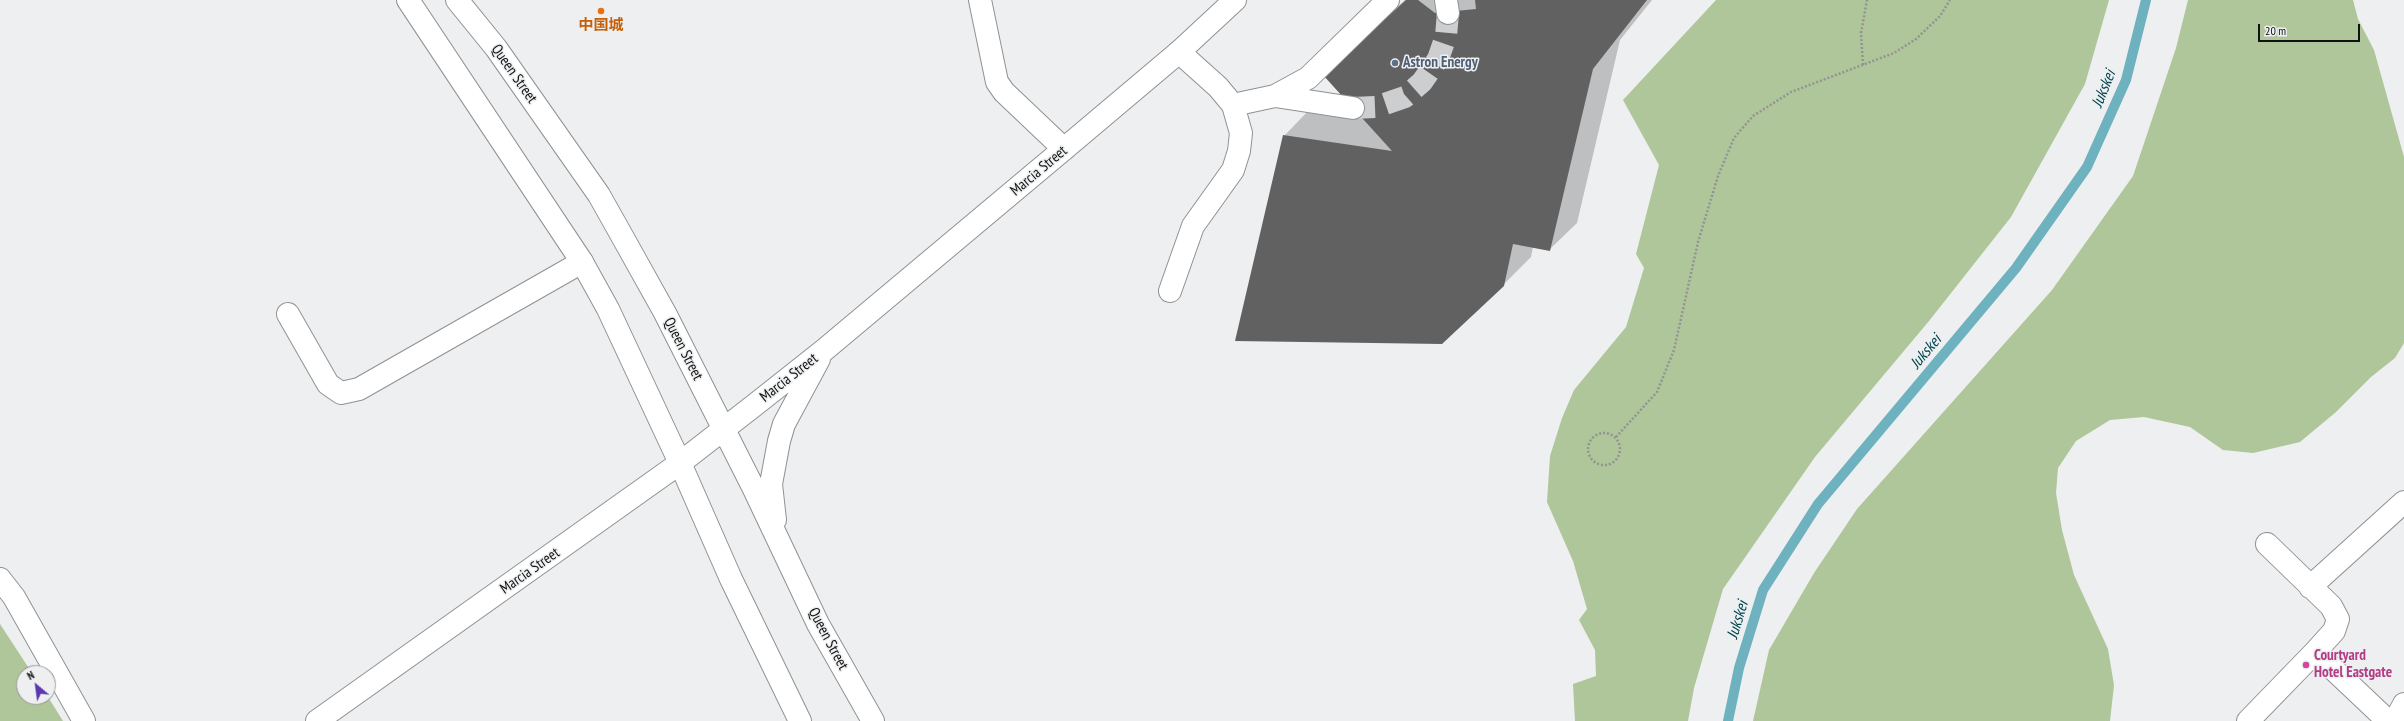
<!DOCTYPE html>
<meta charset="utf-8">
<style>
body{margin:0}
#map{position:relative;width:2404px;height:721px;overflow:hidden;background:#eeeff0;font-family:"PT Sans Narrow",sans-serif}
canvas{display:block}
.north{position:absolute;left:16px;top:665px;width:40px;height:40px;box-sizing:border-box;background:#eeeff0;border:1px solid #969697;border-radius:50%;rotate:331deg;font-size:11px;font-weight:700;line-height:16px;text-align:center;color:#111112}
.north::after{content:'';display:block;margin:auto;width:14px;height:18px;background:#5e37af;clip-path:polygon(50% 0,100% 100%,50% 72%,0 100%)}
.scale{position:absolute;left:2258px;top:24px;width:102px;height:18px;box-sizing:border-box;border:2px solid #111112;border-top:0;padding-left:5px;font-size:12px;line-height:14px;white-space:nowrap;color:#111112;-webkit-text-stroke:3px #eeeff0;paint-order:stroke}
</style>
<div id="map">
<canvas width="2404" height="721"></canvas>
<div class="north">N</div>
<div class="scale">20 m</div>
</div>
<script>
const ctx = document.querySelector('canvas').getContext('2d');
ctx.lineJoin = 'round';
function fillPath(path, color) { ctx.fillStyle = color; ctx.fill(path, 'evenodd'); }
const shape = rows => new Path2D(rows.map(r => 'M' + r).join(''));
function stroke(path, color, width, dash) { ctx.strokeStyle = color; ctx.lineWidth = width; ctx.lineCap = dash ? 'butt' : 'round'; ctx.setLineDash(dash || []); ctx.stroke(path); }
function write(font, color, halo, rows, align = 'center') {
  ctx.font = font + ' "PT Sans Narrow","Noto Sans SC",sans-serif'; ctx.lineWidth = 3; ctx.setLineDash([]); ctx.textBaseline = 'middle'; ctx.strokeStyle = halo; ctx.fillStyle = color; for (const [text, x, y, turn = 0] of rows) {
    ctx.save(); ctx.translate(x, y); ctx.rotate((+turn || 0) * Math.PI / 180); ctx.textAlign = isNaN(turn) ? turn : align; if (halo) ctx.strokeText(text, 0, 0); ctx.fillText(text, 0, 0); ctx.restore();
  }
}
const green = shape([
 [1716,0,2109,0,2085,84,2011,217,1929,321,1815,457,1723,589,1694,688,1688,721,1575,721,1573,684,1596,676,1595,650,1579,620,1587,609,1573,561,1547,502,1550,456,1562,418,1574,390,1626,327,1644,268,1636,254,1659,165,1623,100],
 [2188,0,2353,0,2358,19,2374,50,2404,157,2404,343,2395,358,2371,377,2336,412,2300,442,2253,453,2223,450,2190,427,2144,417,2110,420,2076,441,2058,468,2056,493,2062,530,2074,575,2108,649,2114,685,2110,721,1753,721,1769,650,1814,573,1857,509,2052,290,2133,176,2176,48],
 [0,624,32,673,24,673,24,697,48,697,63,721,0,721]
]);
const shadow = shape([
 [1405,0,1652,0,1620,40,1577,223,1549,250,1533,247,1531,257,1503,285,1284,136,1311,108,1361,115,1352,48]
]);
const stream = shape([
 [1728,721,1739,668,1763,590,1818,504,2016,268,2087,167,2126,80,2146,0]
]);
const building = shape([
 [1406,0,1418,0,1435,13,1476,9,1475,0,1647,0,1593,69,1550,251,1513,244,1504,286,1442,344,1235,341,1283,135,1392,151,1323,75]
]);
const minorTunnel = shape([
 [1353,108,1376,107,1405,97,1422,82,1438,59,1446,36,1448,13]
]);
const path = shape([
 [1863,65,1861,33,1867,0],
 '1588 449a16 16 0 1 1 32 0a16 16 0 1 1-32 0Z',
 [1616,437,1657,392,1674,350,1698,242,1718,176,1734,138,1753,116,1791,92,1894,53,1916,39,1940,16,1950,0]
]);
const minor = shape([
 [980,0,997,82,1004,92,1064,149],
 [1446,0,1448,13],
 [1275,96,1353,108],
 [1233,105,1275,96,1308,78,1388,0],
 [1170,291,1193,226,1233,170,1239,151,1241,133,1233,105,1218,87,1179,52],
 [288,314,328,384,341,393,359,389,582,262],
 [2267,544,2331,606,2338,619,2334,631,2315,652],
 [0,579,14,597,84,721],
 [2310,587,2404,502],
 [2248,721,2315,652,2388,721],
 [2395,721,2404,704]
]);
const major = shape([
 [408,0,582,262,608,309,680,463,731,579,800,721],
 [457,0,496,48,599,195,622,236,665,313,754,489,818,624,873,721],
 [775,520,771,484,779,441,784,424,819,359],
 [317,721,680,463,756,404,823,351,1064,149,1179,52,1235,0]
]);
const markers = [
 [601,11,4,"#e8710a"],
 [1395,63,4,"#5c6f8a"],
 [2306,665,4,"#d1479c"]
];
const foodNames = [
 ["中国城",601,26]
];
const serviceNames = [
 ["Astron Energy",1403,63]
];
const streetNames = [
 ["Queen Street",514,74,55],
 ["Marcia Street",1039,171,-40],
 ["Queen Street",683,349,63],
 ["Marcia Street",789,378,-38],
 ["Marcia Street",530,571,-35],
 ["Queen Street",828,639,62]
];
const hotelNames = [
 ["Courtyard",2314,656],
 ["Hotel Eastgate",2314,673]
];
const waterNames = [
 ["Jukskei",2104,89,-68],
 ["Jukskei",1926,352,-50],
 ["Jukskei",1738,620,-73]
];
fillPath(green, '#aec699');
fillPath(shadow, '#0003');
stroke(stream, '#6db2be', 10);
fillPath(building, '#616162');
stroke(minorTunnel, '#cdcecf', 22, [22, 11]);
stroke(minor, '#909192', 24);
stroke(major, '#909192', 24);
stroke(path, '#939394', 2.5, [2, 2]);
stroke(minor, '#fff', 22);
stroke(major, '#fff', 22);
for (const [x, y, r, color] of markers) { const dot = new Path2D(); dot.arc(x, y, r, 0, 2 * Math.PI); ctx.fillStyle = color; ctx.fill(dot); stroke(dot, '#eeeff0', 1.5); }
write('bold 15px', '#c56008', '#eeeff0', foodNames);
write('bold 15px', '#4e5e75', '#eeeff0', serviceNames, 'left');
write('15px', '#111112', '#eeeff0', streetNames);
write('bold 15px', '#b23c85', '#eeeff0', hotelNames, 'left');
write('italic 16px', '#03464f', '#eeeff0', waterNames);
</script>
